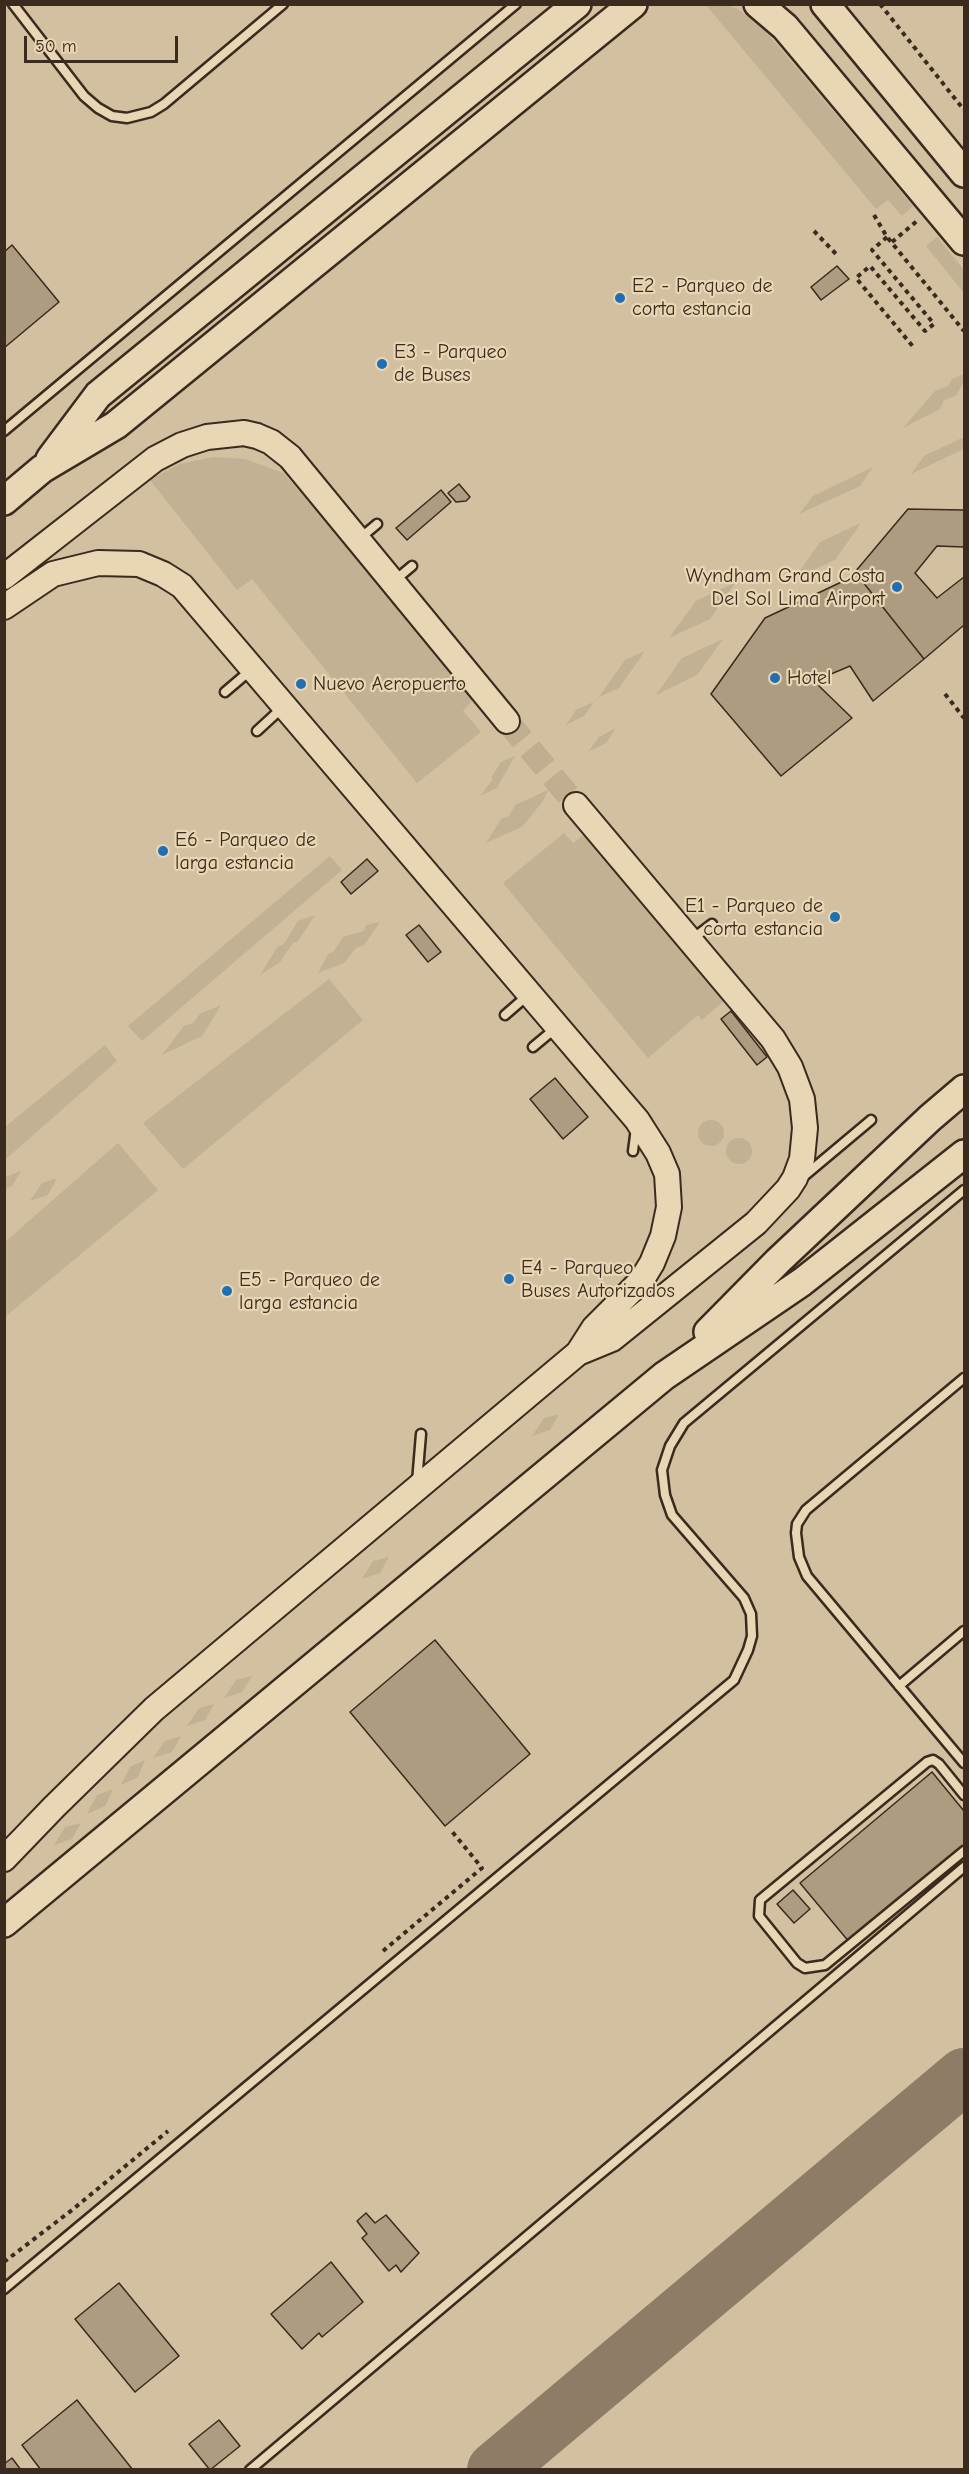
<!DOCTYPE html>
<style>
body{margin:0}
#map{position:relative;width:969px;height:2474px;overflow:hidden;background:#e2cfae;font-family:"Comic Neue",sans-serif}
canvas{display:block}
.frame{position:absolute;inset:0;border:6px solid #3b2a1e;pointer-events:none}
.scale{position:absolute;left:24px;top:36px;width:154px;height:27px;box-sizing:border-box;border:3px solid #3b2a1e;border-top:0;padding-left:8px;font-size:18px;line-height:21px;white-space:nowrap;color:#3b2a1e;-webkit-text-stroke:4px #e9d6b4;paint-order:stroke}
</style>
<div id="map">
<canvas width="969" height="2474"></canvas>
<div class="frame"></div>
<div class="scale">50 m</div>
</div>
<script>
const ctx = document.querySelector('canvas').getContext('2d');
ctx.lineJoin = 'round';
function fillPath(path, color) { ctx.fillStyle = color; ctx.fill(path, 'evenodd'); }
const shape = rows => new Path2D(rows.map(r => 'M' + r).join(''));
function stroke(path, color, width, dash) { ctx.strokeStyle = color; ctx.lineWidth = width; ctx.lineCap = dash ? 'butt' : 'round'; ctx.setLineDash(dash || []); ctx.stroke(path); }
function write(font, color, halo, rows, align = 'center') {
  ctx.font = font + ' "Comic Neue",sans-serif'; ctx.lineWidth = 4.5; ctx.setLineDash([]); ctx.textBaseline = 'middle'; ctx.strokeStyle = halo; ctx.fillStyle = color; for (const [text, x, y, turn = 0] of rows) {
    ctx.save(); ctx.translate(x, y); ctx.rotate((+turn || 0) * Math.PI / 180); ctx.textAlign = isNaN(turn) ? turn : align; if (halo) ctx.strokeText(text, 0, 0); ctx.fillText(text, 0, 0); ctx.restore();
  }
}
const built = shape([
 [5,5,964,5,964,2469,5,2470]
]);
const green = shape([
 [706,5,727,5,738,9,768,34,913,206,902,216,888,200,876,209],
 [937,237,964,270,964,293,926,246],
 [964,374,964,381,956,396,944,400,940,409,903,428,935,391,948,386,952,379],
 [964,437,964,449,911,474,924,456],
 [213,457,245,459,283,473,324,519,475,698,463,711,481,732,417,783,252,579,237,590,150,480,179,464],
 [873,467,860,486,799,514,813,496],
 [861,523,835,560,794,579,820,542],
 [736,582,710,619,669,638,696,601],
 [723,639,697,675,656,695,682,658],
 [645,651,619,688,599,697,625,660],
 [594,702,584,716,566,725,576,710],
 [616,728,606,743,588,752,599,737],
 [515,756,497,788,480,796,493,779,491,778,501,762],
 [548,790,543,801,522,827,486,843,501,819,509,816,515,805],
 [564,833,573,843,586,833,726,999,702,1020,698,1015,648,1058,503,883],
 [330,856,342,870,142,1041,128,1026],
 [315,915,298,941,293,943,280,962,260,975,278,946,284,944,298,921],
 [380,922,364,945,356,948,344,963,318,973,328,954,333,952,343,937,364,931,366,925],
 [329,979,363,1020,183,1169,143,1123],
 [221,1005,202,1036,162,1055,184,1026,193,1023,200,1014],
 [105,1045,117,1061,5,1160,5,1127],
 '698 1133a13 13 0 1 1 26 0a13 13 0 1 1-26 0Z',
 '726 1151a13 13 0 1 1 26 0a13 13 0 1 1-26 0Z',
 [118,1143,158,1190,5,1317,5,1242],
 [21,1171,12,1186,5,1189,5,1177],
 [57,1178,48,1195,30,1201,42,1183],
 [559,1414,550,1430,532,1436,544,1418],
 [389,1557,380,1573,362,1579,373,1561],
 [252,1676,242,1692,224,1698,236,1680],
 [214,1704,205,1720,187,1726,199,1708],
 [181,1736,172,1752,153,1758,165,1741],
 [145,1760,138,1777,121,1785,130,1767],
 [113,1789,105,1806,87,1814,97,1795],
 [81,1823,72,1839,54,1845,65,1827]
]);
const taxiway = shape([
 [495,2470,964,2076]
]);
const building = shape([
 [12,245,59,302,4,348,4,252,12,245],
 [837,266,849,279,821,300,811,287,837,266],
 [459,484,470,497,466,501,456,502,448,493,459,484],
 [441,490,451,502,407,540,396,528,441,490],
 [908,509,964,510,964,547,937,546,915,573,937,598,964,577,964,625,924,659,855,572,908,509],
 [855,572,924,659,873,701,850,666,831,674,819,686,852,718,781,776,711,694,765,618,850,578,855,572],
 [367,859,378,871,351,894,341,882,367,859],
 [419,925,441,952,428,962,406,935,419,925],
 [731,1011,767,1057,757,1065,721,1019,731,1011],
 [555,1078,588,1117,563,1139,530,1099,555,1078],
 [435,1640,530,1754,445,1826,350,1712,435,1640],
 [932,1772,964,1811,964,1846,850,1943,800,1883,932,1772],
 [793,1890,810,1909,794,1923,777,1904,793,1890],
 [366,2213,375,2223,386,2215,419,2253,401,2272,396,2265,389,2271,362,2238,367,2234,357,2221,366,2213],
 [331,2262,363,2302,322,2337,319,2333,302,2349,271,2314,331,2262],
 [119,2283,179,2356,135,2392,75,2319,119,2283],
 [77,2400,133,2470,41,2470,22,2445,77,2400],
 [219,2420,240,2446,210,2470,189,2444,219,2420],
 [12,2458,21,2470,4,2470,4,2464,12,2458]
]);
const secondaryTunnel = shape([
 [507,721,576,805]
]);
const path = shape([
 [880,4,964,110],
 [874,215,887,237,964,331],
 [814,231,837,255],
 [887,237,872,250,934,324,925,331,870,266,856,278,915,349],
 [892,242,917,221],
 [945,694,964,718],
 [383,1951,482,1868,450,1829],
 [4,2262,72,2210,168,2131]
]);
const lane = shape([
 [13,4,84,96,98,108,112,116,127,118,151,112,164,104,283,4],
 [4,431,516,4],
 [359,539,377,524],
 [394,581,412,566],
 [225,692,252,669],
 [257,731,282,708],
 [691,940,712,924],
 [505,1015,528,995],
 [533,1047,557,1027],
 [633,1151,636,1128],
 [803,1177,871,1120],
 [964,1378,806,1510,797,1524,796,1533,799,1557,807,1576,964,1763],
 [417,1482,421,1434],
 [899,1686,964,1631],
 [964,1795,939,1764,933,1760,927,1762,760,1900,759,1916,797,1963,805,1968,825,1965,964,1851],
 [4,2289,734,1680,748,1650,752,1636,751,1614,744,1598,672,1515,665,1495,662,1470,670,1446,684,1423,964,1190],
 [250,2470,964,1867]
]);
const secondary = shape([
 [4,577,155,459,182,445,207,437,244,433,257,436,271,442,290,457,507,721],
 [4,607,53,574,98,563,139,564,163,574,182,586,637,1120,658,1153,667,1174,669,1207,663,1236,652,1263,641,1281,594,1328,578,1353,154,1709,54,1807,4,1859],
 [576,805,773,1039,790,1067,802,1099,805,1128,802,1159,795,1178,788,1189,756,1223,612,1339,578,1353]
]);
const primary = shape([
 [758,4,785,27,964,241],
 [825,4,964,173],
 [50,459,98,395,577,4],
 [4,501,42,469,116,425,633,4],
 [708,1332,778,1261,930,1118,964,1089],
 [4,1923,664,1376,802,1282,964,1154]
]);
const markers = [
 [620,298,6,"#1f6fb2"],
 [382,364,6,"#1f6fb2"],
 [897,587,6,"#1f6fb2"],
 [775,678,6,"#1f6fb2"],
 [301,684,6,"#1f6fb2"],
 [163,851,6,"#1f6fb2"],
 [835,917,6,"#1f6fb2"],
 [509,1279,6,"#1f6fb2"],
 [227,1291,6,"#1f6fb2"]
];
const poiNames = [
 ["E2 - Parqueo de",632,286],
 ["corta estancia",632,309],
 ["E3 - Parqueo",394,352],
 ["de Buses",394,375],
 ["Wyndham Grand Costa",885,576,"right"],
 ["Del Sol Lima Airport",885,599,"right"],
 ["Hotel",787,678],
 ["Nuevo Aeropuerto",313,684],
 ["E6 - Parqueo de",175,840],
 ["larga estancia",175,863],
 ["E1 - Parqueo de",823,906,"right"],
 ["corta estancia",823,929,"right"],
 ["E4 - Parqueo",521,1268],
 ["Buses Autorizados",521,1291],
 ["E5 - Parqueo de",239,1280],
 ["larga estancia",239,1303]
];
fillPath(built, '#d2c0a0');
fillPath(green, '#c3b194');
stroke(taxiway, '#8e7c66', 56);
fillPath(building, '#ae9c81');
stroke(building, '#3b2a1e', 1.5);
stroke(secondaryTunnel, '#c1ae91', 24, [24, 12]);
stroke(lane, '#3b2a1e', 13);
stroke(secondary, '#3b2a1e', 28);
stroke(primary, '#3b2a1e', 32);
stroke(path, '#3b2a1e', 4, [4.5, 4.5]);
stroke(lane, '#e9d6b4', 8);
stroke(secondary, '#e9d6b4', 24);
stroke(primary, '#e9d6b4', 27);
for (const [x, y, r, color] of markers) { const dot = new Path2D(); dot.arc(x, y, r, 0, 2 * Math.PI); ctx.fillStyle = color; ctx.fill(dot); stroke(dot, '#e9d6b4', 2); }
write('20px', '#3b2a1e', '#e9d6b4', poiNames, 'left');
</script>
